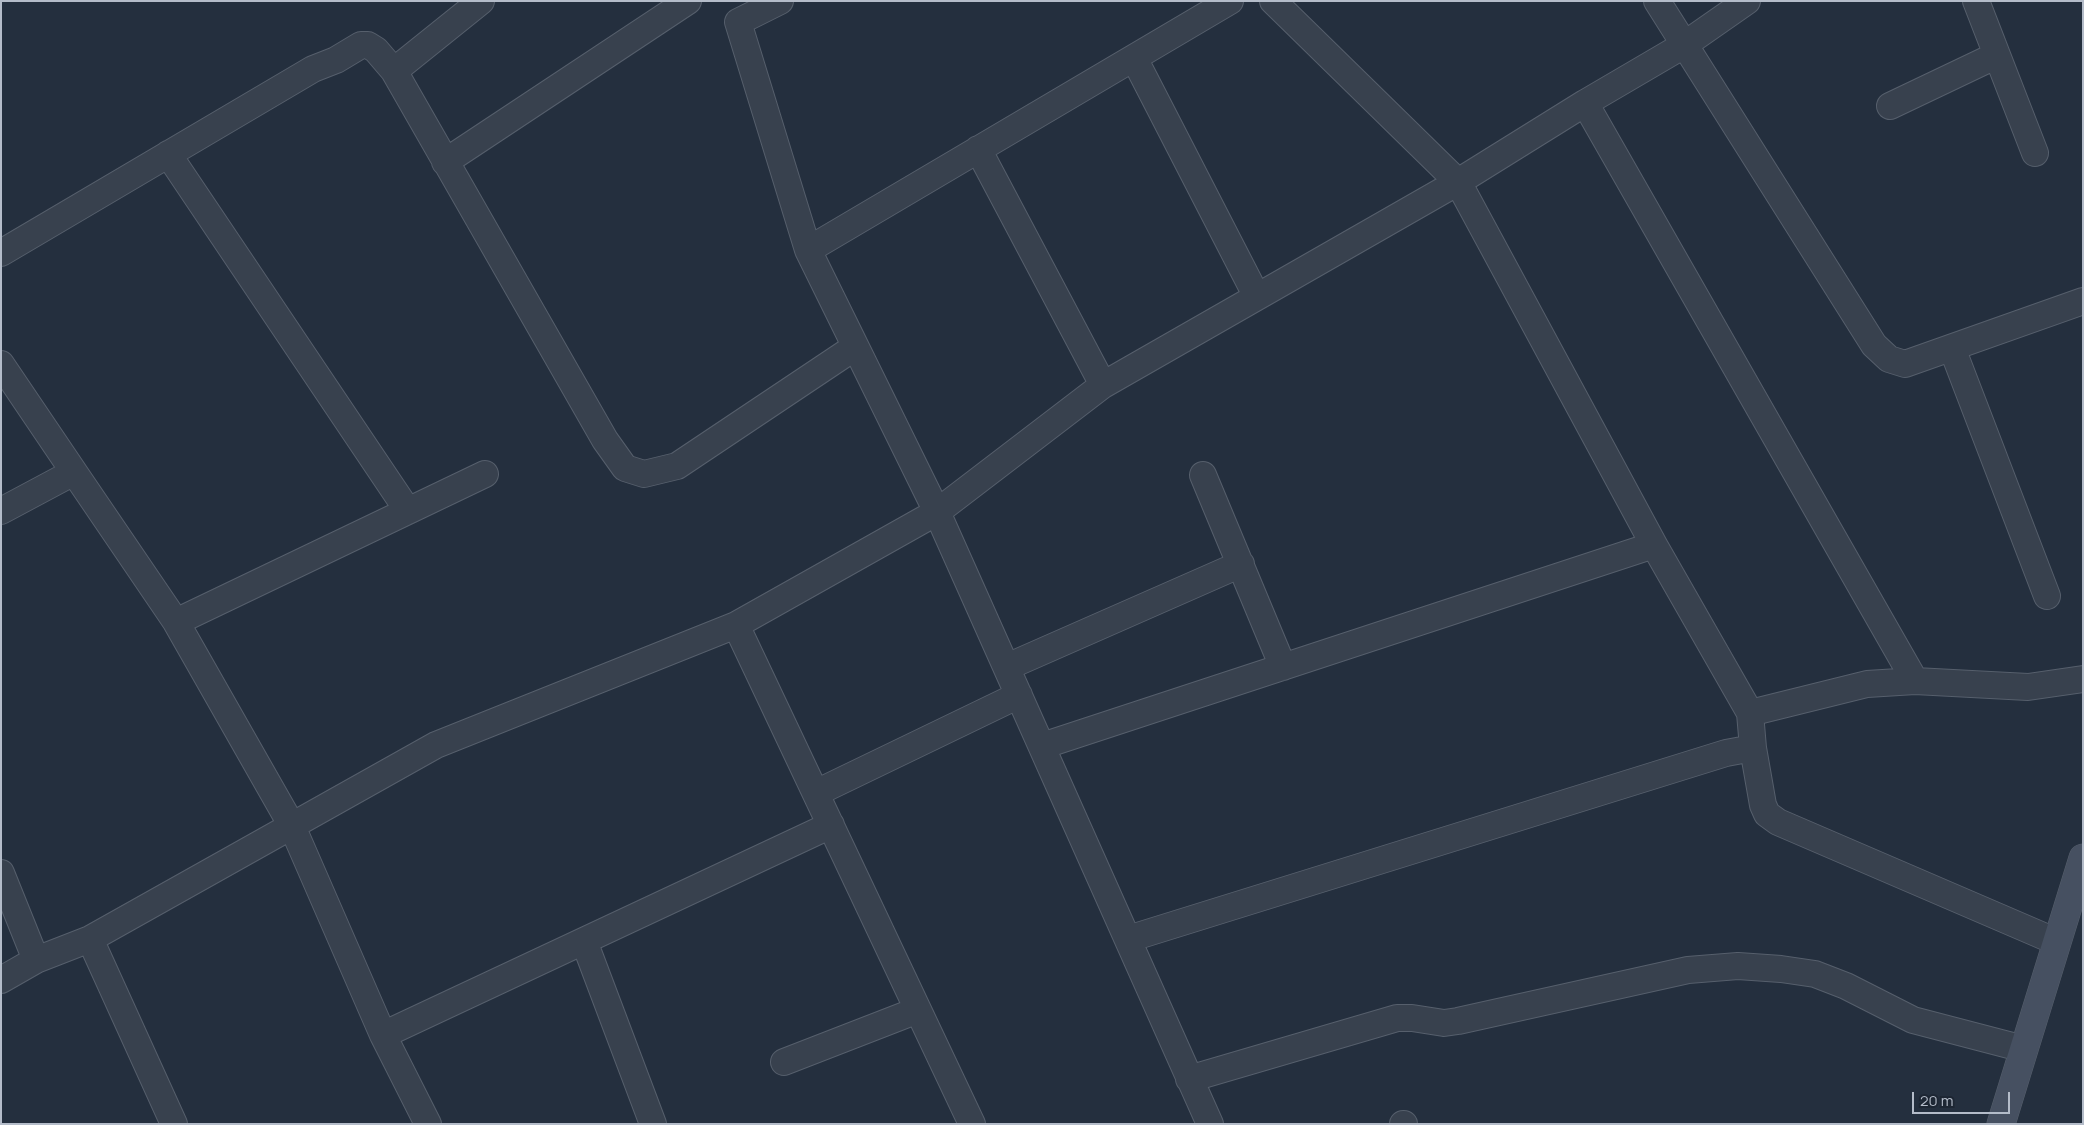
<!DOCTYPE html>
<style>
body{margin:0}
#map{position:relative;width:2084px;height:1125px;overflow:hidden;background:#242f3e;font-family:Manrope,sans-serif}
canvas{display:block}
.frame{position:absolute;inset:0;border:2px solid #b4bcc9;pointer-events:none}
.scale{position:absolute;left:1912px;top:1092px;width:98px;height:22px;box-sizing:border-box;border:2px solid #b4bcc9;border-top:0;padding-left:6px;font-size:15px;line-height:18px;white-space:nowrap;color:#b4bcc9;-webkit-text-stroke:4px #1d2633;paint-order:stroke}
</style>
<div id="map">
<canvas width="2084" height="1125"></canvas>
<div class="frame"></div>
<div class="scale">20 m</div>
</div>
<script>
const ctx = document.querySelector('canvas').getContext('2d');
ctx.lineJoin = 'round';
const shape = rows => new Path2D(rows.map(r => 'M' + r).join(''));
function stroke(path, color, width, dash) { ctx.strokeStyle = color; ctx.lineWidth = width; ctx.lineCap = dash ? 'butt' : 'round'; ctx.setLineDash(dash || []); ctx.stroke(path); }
const street = shape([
 [780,1,738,22,808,250],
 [1230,1,808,250,937,512,1103,385,1458,182,1585,103,1684,45,1747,1],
 [1657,1,1874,345,1889,359,1905,364,2083,301],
 [1976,1,2035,153],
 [1134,58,1257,297],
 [394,71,605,440,625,468,644,474,677,466,855,347],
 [1585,103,1915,681],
 [1890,106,1997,55],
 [978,149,1103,385],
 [168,154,408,511],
 [445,162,688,1],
 [1,253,313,69,336,60,361,45,368,45,376,50,394,71,481,1],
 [1952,348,2047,596],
 [1,364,74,472],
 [1203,475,1283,667],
 [1,511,74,472,176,622,292,826,383,1035,831,825],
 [176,622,485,474],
 [736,625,972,1124],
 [1007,667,1241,564],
 [1750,713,1867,684,1915,681,2028,687,2083,679],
 [1042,746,1654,545,1458,182,1273,1],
 [1753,748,1763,805,1767,814,1778,822,2057,942],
 [816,793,1019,695],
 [1,873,36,960],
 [90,939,174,1124],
 [1128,939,1726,753,1753,748,1750,713,1654,545],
 [584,941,653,1124],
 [1,980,36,960,90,939,436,745,736,625,937,512,1210,1124],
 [383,1035,428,1124],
 [784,1062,918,1010],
 [1189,1079,1397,1018,1412,1018,1444,1023,1458,1021,1688,970,1738,966,1781,969,1815,974,1846,986,1913,1020,2024,1049],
 [1403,1124,1404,1124]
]);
const secondary = shape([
 [2001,1124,2083,858]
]);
stroke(street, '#565f6c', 28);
stroke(secondary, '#565f6c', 29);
stroke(street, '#38414e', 26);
stroke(secondary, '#465061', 28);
</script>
